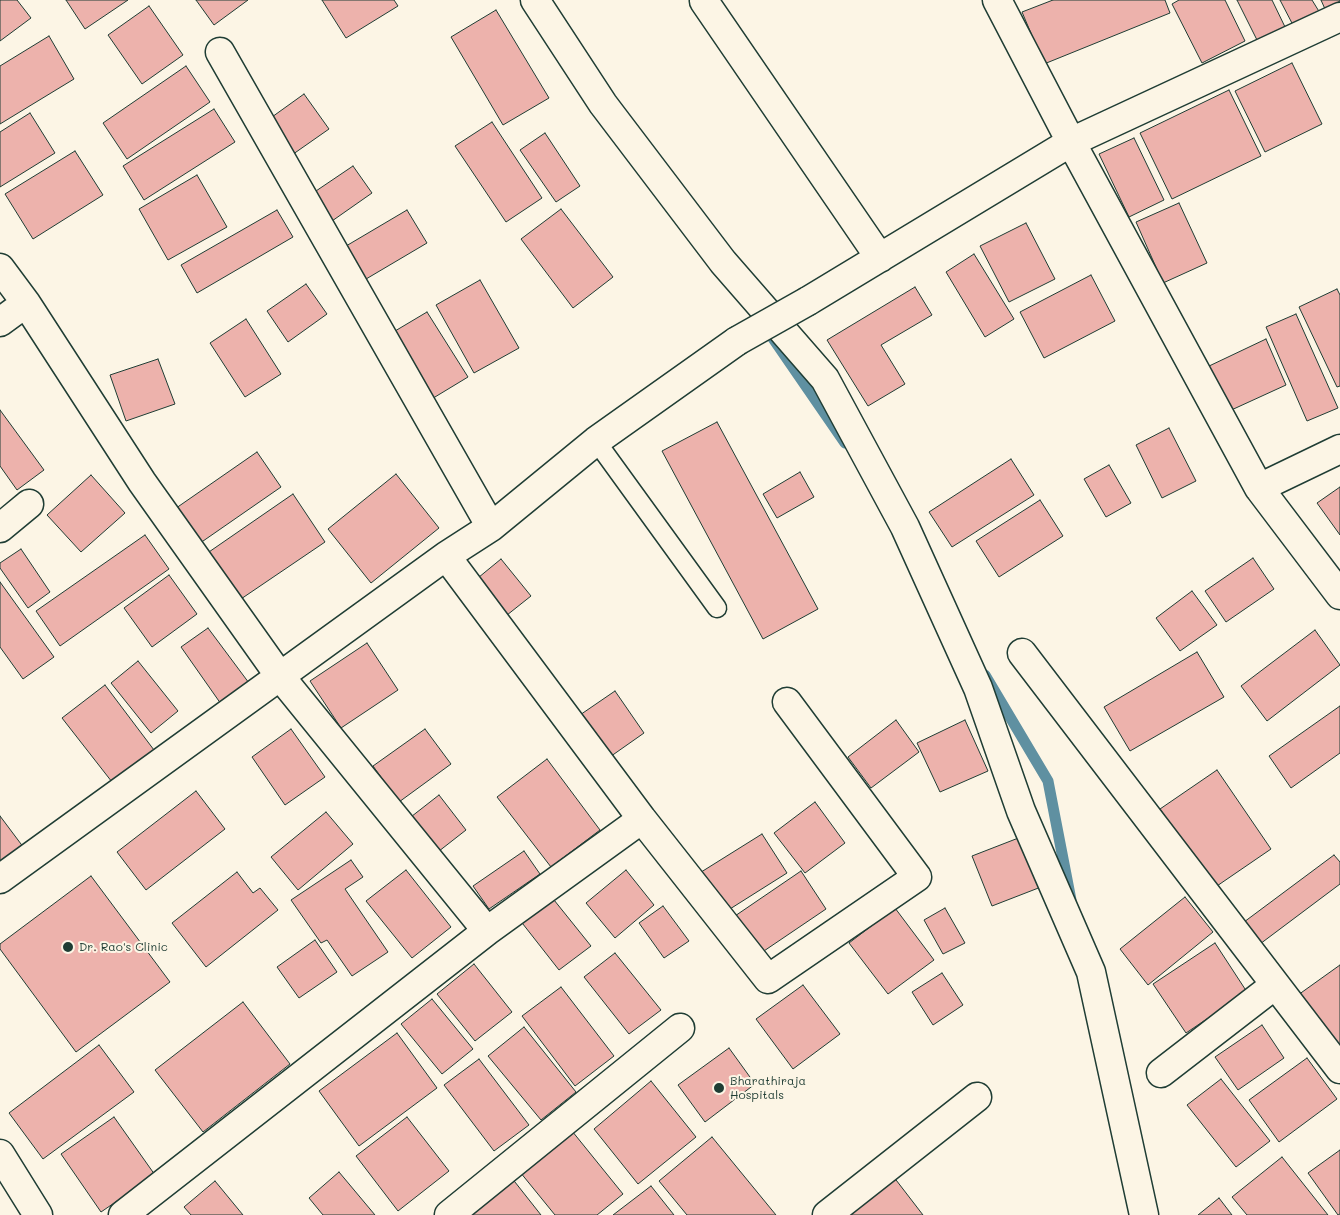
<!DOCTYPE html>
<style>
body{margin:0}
canvas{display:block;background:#fcf5e5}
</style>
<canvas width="1340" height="1215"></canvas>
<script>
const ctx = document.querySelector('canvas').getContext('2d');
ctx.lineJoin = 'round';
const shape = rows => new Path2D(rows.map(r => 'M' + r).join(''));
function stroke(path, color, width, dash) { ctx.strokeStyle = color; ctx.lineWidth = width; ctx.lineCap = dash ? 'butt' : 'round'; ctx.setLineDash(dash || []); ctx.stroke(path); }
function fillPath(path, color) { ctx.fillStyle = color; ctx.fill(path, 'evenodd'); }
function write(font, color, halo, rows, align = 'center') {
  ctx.font = font + ' Mali,sans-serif'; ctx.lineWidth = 4; ctx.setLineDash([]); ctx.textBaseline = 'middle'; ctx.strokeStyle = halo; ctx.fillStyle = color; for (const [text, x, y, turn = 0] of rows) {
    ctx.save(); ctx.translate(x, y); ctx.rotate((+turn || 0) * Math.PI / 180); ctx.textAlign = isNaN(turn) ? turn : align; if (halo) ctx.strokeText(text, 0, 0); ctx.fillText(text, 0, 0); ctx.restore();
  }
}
const stream = shape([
 [772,337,845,443],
 [985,675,1048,781,1071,900]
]);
const building = shape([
 [0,0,17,0,31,18,0,41,0,0],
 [66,0,128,0,85,29,66,0],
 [196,0,248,0,214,25,196,0],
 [322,0,394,0,398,6,346,38,322,0],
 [1053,0,1165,0,1170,13,1044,64,1022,12,1053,0],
 [1179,0,1225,0,1245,41,1202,63,1172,4,1179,0],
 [1237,0,1272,0,1286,29,1258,42,1237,0],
 [1280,0,1312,0,1320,13,1294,27,1280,0],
 [1321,0,1340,0,1340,1,1325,9,1321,0],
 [149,6,183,55,142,84,108,35,149,6],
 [496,10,549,98,503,125,451,37,496,10],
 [49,36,74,79,0,124,0,66,49,36],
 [1292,63,1322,124,1265,152,1235,91,1292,63],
 [186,66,210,102,127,159,103,123,186,66],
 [1229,90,1261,156,1172,199,1140,133,1229,90],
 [304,94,329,129,289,157,265,122,304,94],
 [214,109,235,142,144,200,123,166,214,109],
 [30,113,55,153,0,187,0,132,30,113],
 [492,122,542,198,506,222,455,146,492,122],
 [545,133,580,186,556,202,520,150,545,133],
 [1134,138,1164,200,1129,217,1099,154,1134,138],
 [75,151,103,195,33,239,5,194,75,151],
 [353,166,372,193,332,221,313,193,353,166],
 [197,175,227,227,168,260,139,209,197,175],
 [1179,203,1207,263,1163,283,1136,222,1179,203],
 [561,209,613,277,573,308,521,239,561,209],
 [277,210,293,237,197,293,181,265,277,210],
 [407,210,427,243,361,282,341,249,407,210],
 [1026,223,1055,279,1009,302,980,246,1026,223],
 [974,254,1014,319,985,337,946,272,974,254],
 [1091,275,1115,321,1044,358,1020,312,1091,275],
 [480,280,519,348,474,373,436,305,480,280],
 [306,284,327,314,288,342,267,311,306,284],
 [915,287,932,315,881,345,905,384,868,406,827,340,915,287],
 [1337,289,1340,295,1340,386,1337,387,1299,307,1337,289],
 [427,312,468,377,430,400,390,334,427,312],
 [1296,314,1338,408,1307,421,1266,327,1296,314],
 [246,319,281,374,245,397,210,343,246,319],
 [1266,339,1286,385,1227,412,1207,367,1266,339],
 [158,359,175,404,126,421,110,375,158,359],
 [0,410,44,470,17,490,0,466,0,410],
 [717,422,818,609,763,639,662,451,717,422],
 [1169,428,1196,481,1162,498,1136,445,1169,428],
 [257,452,281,487,193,548,169,513,257,452],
 [1011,459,1034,495,952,547,929,512,1011,459],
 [1109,465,1131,503,1106,517,1084,479,1109,465],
 [800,472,814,497,777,518,763,494,800,472],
 [396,474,439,528,371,583,328,529,396,474],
 [91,475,125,513,81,552,47,515,91,475],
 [1340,487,1340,535,1317,503,1340,487],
 [293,494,325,542,238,601,206,554,293,494],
 [1040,500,1063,536,999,577,976,541,1040,500],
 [145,535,169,569,60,646,36,611,145,535],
 [21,549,50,592,28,608,0,568,0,563,21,549],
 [1253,558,1274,589,1226,622,1205,591,1253,558],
 [501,559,531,596,502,619,473,582,501,559],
 [169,575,197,614,152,647,124,608,169,575],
 [0,582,54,657,23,679,0,647,0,582],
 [1192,591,1217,625,1180,651,1156,618,1192,591],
 [208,628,249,683,221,704,181,647,208,628],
 [1315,630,1340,665,1267,721,1241,686,1315,630],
 [367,643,398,690,341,728,310,681,367,643],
 [1197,652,1224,697,1130,751,1104,707,1197,652],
 [138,661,178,711,151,733,111,683,138,661],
 [105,685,154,750,112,782,62,718,105,685],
 [615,691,644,733,607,759,577,717,615,691],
 [1340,706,1340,753,1291,788,1269,756,1340,706],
 [896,720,919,752,871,788,848,757,896,720],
 [965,720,988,771,940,792,917,743,965,720],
 [291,729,325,777,285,805,252,757,291,729],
 [425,729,451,764,399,802,373,766,425,729],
 [547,759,600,830,551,867,497,797,547,759],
 [1217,770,1271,849,1214,888,1160,809,1217,770],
 [196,791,225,829,146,890,117,852,196,791],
 [439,795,466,830,434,855,407,820,439,795],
 [815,802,845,843,805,873,774,833,815,802],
 [326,812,353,844,298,890,271,857,326,812],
 [0,816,24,848,0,865,0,816],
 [762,834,787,873,722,914,698,874,762,834],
 [1021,837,1041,887,992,906,972,856,1021,837],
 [524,851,540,874,489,909,473,886,524,851],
 [1334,855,1340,862,1340,884,1256,947,1240,925,1334,855],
 [351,860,363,877,345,889,388,952,352,976,327,940,321,943,291,900,351,860],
 [406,870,451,927,412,958,366,901,406,870],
 [626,870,654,905,615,938,586,903,626,870],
 [801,871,826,909,758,955,732,918,801,871],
 [237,872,253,893,260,888,278,910,206,967,172,923,237,872],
 [91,876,170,982,76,1052,0,949,0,944,91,876],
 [550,895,591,946,559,970,519,919,550,895],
 [1185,897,1213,932,1148,985,1120,949,1185,897],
 [663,906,689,941,664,958,639,923,663,906],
 [895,908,934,960,888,994,849,943,895,908],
 [945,908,965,943,943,954,924,920,945,908],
 [315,940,337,972,299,998,277,967,315,940],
 [1215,943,1247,992,1186,1033,1153,984,1215,943],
 [615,953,661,1010,629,1034,584,977,615,953],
 [474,964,512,1012,475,1041,437,994,474,964],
 [1340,965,1340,1051,1298,995,1340,965],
 [942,973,963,1005,933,1025,912,992,942,973],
 [803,985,840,1034,793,1069,756,1019,803,985],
 [561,987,614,1056,575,1086,522,1016,561,987],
 [432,999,473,1049,442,1074,401,1024,432,999],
 [243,1002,290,1064,203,1132,155,1070,243,1002],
 [1262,1025,1284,1058,1238,1090,1215,1057,1262,1025],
 [524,1027,576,1092,541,1120,488,1056,524,1027],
 [397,1033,437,1088,359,1146,319,1091,397,1033],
 [99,1045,134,1092,43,1159,9,1113,99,1045],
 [729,1048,755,1084,705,1122,678,1085,729,1048],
 [1307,1058,1337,1099,1279,1142,1249,1100,1307,1058],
 [479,1059,529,1125,494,1151,444,1085,479,1059],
 [1221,1079,1270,1141,1236,1167,1187,1105,1221,1079],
 [651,1081,696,1137,638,1184,594,1129,651,1081],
 [114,1117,155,1175,101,1212,61,1154,114,1117],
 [407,1117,449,1171,398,1211,356,1156,407,1117],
 [572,1131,623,1194,597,1215,555,1215,520,1172,572,1131],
 [712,1137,776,1215,687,1215,659,1181,712,1137],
 [1340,1150,1340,1214,1338,1215,1308,1173,1340,1150],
 [1282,1157,1328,1215,1247,1215,1232,1197,1282,1157],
 [339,1172,375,1215,323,1215,309,1198,339,1172],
 [893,1176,923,1215,842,1215,893,1176],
 [511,1177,541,1215,465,1215,511,1177],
 [215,1181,243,1215,191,1215,184,1207,215,1181],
 [651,1186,674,1215,613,1215,651,1186],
 [1219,1198,1232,1215,1198,1215,1219,1198]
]);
const service = shape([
 [596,441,717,608]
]);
const minor = shape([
 [535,0,603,104,723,262,825,379,905,527,978,688,1021,811,1091,972,1144,1215],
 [997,0,1071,142,1259,488,1340,449],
 [704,1,880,258],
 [220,52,491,527],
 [0,268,26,303,142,482,279,675,487,931,123,1215],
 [808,301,1071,142,1340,17],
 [0,322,26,303],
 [1259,488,1340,595],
 [0,528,29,504],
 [446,556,491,527,596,441,737,341],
 [1022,653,1340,1069],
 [0,879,446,556,642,819,768,979,917,877,787,702],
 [487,931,642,819],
 [1161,1073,1275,985],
 [0,1154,38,1215],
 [449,1215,680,1028],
 [827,1215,977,1097]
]);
const minorBridge = shape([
 [737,341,808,301]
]);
const markers = [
 [68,947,6,"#1f3d34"],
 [719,1088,6,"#1f3d34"]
];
const poiNames = [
 ["Dr. Rao's Clinic",79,947],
 ["Bharathiraja",730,1081],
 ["Hospitals",730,1095]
];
stroke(stream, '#5f90a1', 11);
fillPath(building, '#edb2ac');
stroke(building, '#1f3d34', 1);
stroke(service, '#1f3d34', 21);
stroke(minor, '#1f3d34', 31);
stroke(service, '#fcf5e5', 18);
stroke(minor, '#fcf5e5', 28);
stroke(minorBridge, '#1f3d34', 31, []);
stroke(minorBridge, '#fcf5e5', 28);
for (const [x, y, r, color] of markers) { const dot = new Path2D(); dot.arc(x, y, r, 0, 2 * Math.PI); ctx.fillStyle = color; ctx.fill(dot); stroke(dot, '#fcf5e5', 2); }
write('12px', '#1f3d34', '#fcf5e5', poiNames, 'left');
</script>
